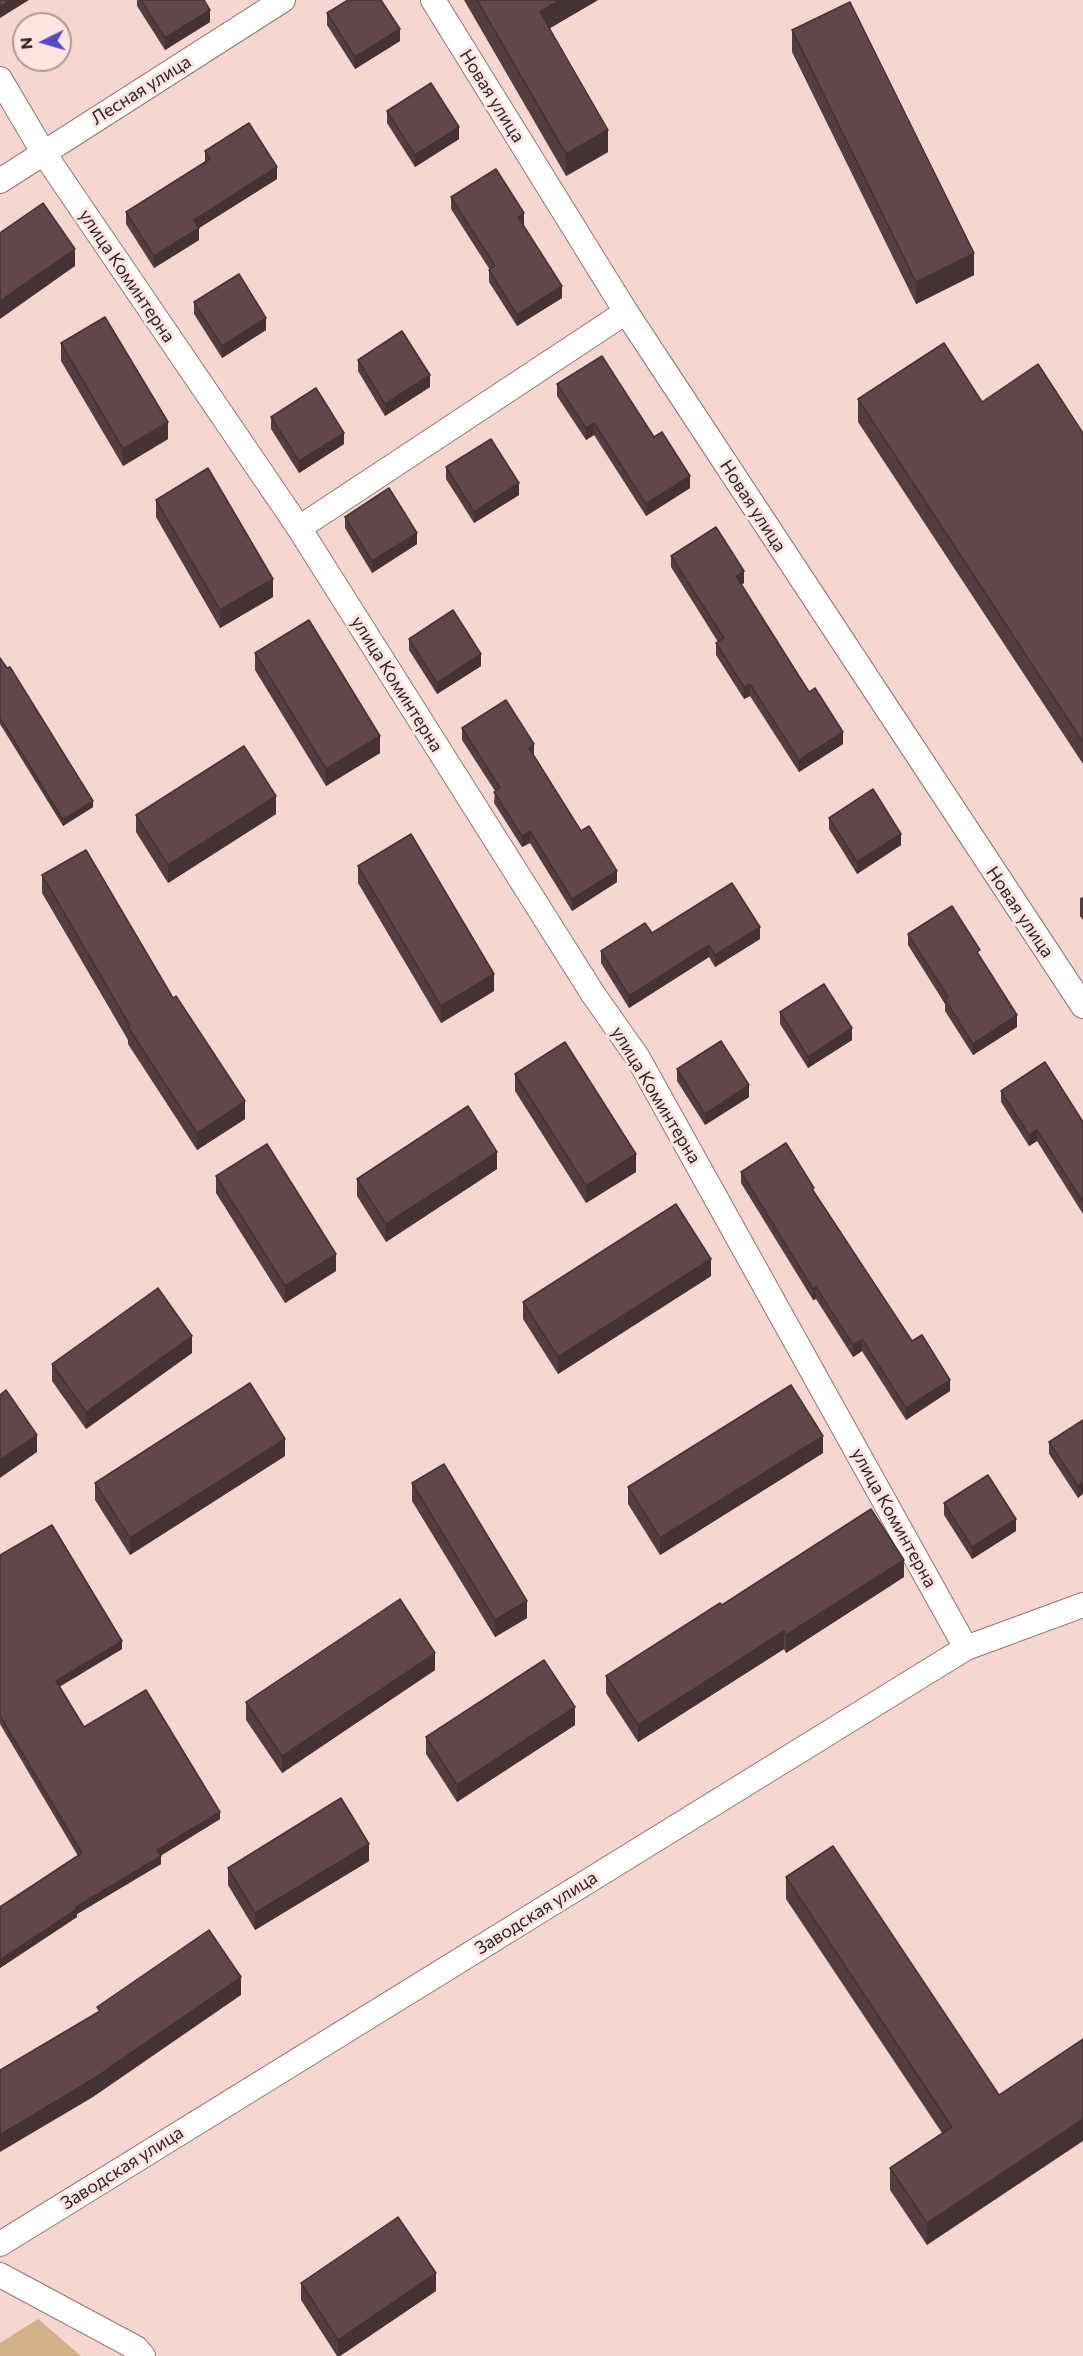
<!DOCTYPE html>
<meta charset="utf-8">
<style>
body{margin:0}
#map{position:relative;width:1083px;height:2356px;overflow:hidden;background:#f6d6d1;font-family:Commissioner,sans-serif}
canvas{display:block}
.north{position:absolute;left:12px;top:12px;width:60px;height:60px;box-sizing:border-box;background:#ffe5e1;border:2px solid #ac9895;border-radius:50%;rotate:265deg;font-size:16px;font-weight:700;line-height:24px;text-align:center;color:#302523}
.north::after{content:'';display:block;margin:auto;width:21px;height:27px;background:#574ac1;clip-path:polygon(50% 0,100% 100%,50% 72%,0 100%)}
</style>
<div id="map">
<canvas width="1083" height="2356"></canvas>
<div class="north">N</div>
</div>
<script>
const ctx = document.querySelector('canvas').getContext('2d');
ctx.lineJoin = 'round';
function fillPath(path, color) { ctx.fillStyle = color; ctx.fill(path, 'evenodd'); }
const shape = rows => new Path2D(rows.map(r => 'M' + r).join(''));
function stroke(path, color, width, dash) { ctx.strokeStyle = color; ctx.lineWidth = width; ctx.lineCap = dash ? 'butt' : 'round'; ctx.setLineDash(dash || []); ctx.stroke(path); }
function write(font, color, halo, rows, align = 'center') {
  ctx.font = font + ' Commissioner,sans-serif'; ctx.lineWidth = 6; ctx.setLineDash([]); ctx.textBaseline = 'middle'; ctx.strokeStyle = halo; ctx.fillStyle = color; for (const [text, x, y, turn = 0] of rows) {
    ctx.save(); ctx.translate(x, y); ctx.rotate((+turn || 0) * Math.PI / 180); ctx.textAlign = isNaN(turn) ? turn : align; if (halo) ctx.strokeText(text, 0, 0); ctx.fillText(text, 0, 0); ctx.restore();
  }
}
const green = shape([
 [38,2319,81,2356,0,2356,0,2343]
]);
const street = shape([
 [433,0,626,312,1083,1006],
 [0,79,43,152,299,528,593,994,638,1058,966,1648],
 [0,181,283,0],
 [299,528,626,312],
 [0,2244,966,1648,1083,1605],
 [0,2275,136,2348,143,2356]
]);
const wall = shape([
 [137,0,204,0,210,22,165,50,137,6],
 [464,0,598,0,550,28,608,152,566,176],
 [327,13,400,41,355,69,327,25],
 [792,30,974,275,916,304,792,52],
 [387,111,459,139,415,167,387,123],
 [205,151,277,179,199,228,199,240,154,268,126,224,126,212,205,162],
 [451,197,524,225,523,225,562,298,517,326,489,282,489,270,490,270,451,209],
 [194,302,266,330,222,358,194,314],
 [61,343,168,439,123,466,61,361],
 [358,360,430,387,385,416,358,371],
 [557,384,654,437,690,488,646,516,594,435,586,440,557,396],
 [858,399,1083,433,1083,764,858,422],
 [271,417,344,444,299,473,271,429],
 [446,467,519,495,474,523,446,479],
 [156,500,273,597,220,628,156,517],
 [345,517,417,544,372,573,345,528],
 [671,556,744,583,741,585,843,744,799,772,750,696,744,699,716,655,716,643,718,642,671,567],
 [409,639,481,666,437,694,409,650],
 [255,653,380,753,326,786,255,670],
 [0,658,93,807,63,826,0,724],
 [462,728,534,756,581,831,617,882,572,911,530,843,522,847,494,803,495,791,462,740],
 [276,814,168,883,136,832,136,815],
 [829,818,901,845,857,874,829,829],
 [358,866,494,991,441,1023,358,883],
 [42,875,173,998,245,1119,197,1150,128,1044,128,1040,42,893],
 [1083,897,1083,920,1080,916,1080,898],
 [652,933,760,939,715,967,709,957,629,1008,601,963,601,951],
 [908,934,980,957,1017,1027,973,1055,945,1011,945,1004,908,945],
 [780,1012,852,1040,808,1068,780,1024],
 [677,1069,749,1097,705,1125,677,1081],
 [515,1074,636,1172,586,1203,515,1091],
 [1001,1091,1083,1122,1083,1214,1037,1141,1029,1146,1001,1102],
 [497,1169,386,1242,357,1196,357,1179],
 [741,1172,814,1191,912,1341,950,1391,906,1420,862,1351,853,1357,816,1299,813,1300,741,1183],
 [216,1176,336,1271,285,1303,216,1193],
 [711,1276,558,1374,523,1319,523,1302],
 [192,1353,86,1429,52,1381,52,1364],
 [1083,1420,1078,1498,1049,1454,1049,1442],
 [823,1453,660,1555,628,1504,628,1487],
 [285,1456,130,1555,95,1500,95,1483],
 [412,1483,527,1618,495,1637,412,1501],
 [944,1503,1016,1531,972,1559,944,1515],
 [0,1555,122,1649,60,1686,84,1727,220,1819,160,1856,161,1864,77,1914,77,1917,0,1968,0,1907,78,1856,0,1724],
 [904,1577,786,1653,784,1649,638,1742,606,1693,606,1676,722,1605],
 [435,1670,282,1773,246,1720,246,1702],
 [575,1725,457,1802,426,1754,426,1737],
 [369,1861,255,1930,228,1885,228,1868],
 [786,1877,999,2095,927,2245,890,2190,890,2168,942,2133,786,1899],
 [301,2283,436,2291,340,2356,337,2356,301,2300]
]);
const shadedWall = shape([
 [10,0,29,0,0,18,0,7],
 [560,0,598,0,540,34,540,12],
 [210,10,210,22,165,50,165,38],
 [400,29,400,41,355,69,355,57],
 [459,127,459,139,415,167,415,155],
 [608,130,608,152,566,176,566,154],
 [277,167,277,179,199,228,199,240,154,268,154,256,194,220],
 [524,213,524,225,518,229,518,217],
 [75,249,75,266,0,319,0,301],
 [974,253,974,275,916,304,916,282],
 [562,286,562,298,517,326,517,315],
 [266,318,266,330,222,358,222,346],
 [430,375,430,387,385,416,385,404],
 [168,422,168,439,123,466,123,449],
 [594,423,594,435,586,440,586,428],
 [344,433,344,444,299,473,299,461],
 [690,476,690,488,646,516,646,504],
 [519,483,519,495,474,523,474,512],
 [417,533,417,544,372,573,372,561],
 [744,571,744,583,736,588,736,576],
 [273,579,273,597,220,628,220,610],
 [481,654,481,666,437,694,437,683],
 [750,684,750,696,744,699,744,687],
 [843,732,843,744,799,772,799,760],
 [380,736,380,753,326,786,326,769],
 [534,744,534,756,529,748],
 [276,796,276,814,168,883,168,865],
 [93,801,93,807,63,826,63,820],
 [530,831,530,843,522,847,522,836],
 [901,834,901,845,857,874,857,862],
 [617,871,617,882,572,911,572,899],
 [760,927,760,939,715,967,715,955],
 [709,945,709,957,629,1008,629,996],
 [494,974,494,991,441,1023,441,1006],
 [1017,1015,1017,1027,973,1055,973,1044],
 [852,1028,852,1040,808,1068,808,1057],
 [749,1085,749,1097,705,1125,705,1114],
 [245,1101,245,1119,197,1150,197,1133],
 [1037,1130,1037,1141,1029,1146,1029,1135],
 [497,1152,497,1169,386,1242,386,1224],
 [636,1154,636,1172,586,1203,586,1186],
 [336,1254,336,1271,285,1303,285,1286],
 [711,1259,711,1276,558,1374,558,1357],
 [816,1287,816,1299,813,1300,813,1289],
 [192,1336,192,1353,86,1429,86,1412],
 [862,1339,862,1351,853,1357,853,1345],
 [950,1380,950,1391,906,1420,906,1408],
 [37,1435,37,1452,0,1478,0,1460],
 [823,1436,823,1453,660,1555,660,1538],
 [285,1439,285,1456,130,1555,130,1538],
 [1083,1482,1083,1494,1078,1498,1078,1486],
 [1016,1519,1016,1531,972,1559,972,1547],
 [904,1560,904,1577,786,1653,786,1635],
 [527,1601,527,1618,495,1637,495,1620],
 [784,1631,784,1649,638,1742,638,1725],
 [122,1641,122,1649,56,1689,56,1681],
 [435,1653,435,1670,282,1773,282,1756],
 [575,1707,575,1725,457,1802,457,1785],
 [220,1812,220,1819,157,1858,157,1850],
 [369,1844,369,1861,255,1930,255,1913],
 [161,1856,161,1864,77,1914,77,1917,0,1968,0,1960,76,1907],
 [241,1977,241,1995,93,2097,0,2152,0,2135],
 [1083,2119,1083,2141,927,2245,927,2223],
 [436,2273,436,2291,340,2356,338,2356,338,2340]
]);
const building = shape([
 [0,0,10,0,0,7,0,0],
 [141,0,204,0,210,10,165,38,141,0],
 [348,0,381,0,400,29,355,57,327,13,348,0],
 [477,0,560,0,540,12,608,130,566,154,477,0],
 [850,2,974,253,916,282,792,30,850,2],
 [431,83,459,127,415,155,387,111,431,83],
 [249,123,277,167,194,220,199,228,154,256,126,212,210,159,205,151,249,123],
 [496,169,524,213,518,217,562,286,517,315,489,270,495,266,451,197,496,169],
 [43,203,75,249,0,301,0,233,43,203],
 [239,274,266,318,222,346,194,302,239,274],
 [105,317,168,422,123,449,61,343,105,317],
 [402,331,430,375,385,404,358,360,402,331],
 [944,343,982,402,1038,364,1083,433,1083,742,858,399,944,343],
 [602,356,654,437,662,432,690,476,646,504,594,423,586,428,557,384,602,356],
 [316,388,344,433,299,461,271,417,316,388],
 [491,439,519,483,474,512,446,467,491,439],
 [208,468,273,579,220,610,156,500,208,468],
 [389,488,417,533,372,561,345,517,389,488],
 [716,527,744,571,736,576,809,692,815,688,843,732,799,760,750,684,744,687,716,643,724,638,671,556,716,527],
 [453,610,481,654,437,683,409,639,453,610],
 [309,620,380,736,326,769,255,653,309,620],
 [0,658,7,668,10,667,93,801,63,820,0,718,0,658],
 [506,700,534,744,529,748,581,831,589,826,617,871,572,899,530,831,522,836,494,792,500,788,462,728,506,700],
 [244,746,276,796,168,865,136,815,244,746],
 [873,789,901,834,857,862,829,818,873,789],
 [411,834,494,974,441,1006,358,866,411,834],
 [86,850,173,998,176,996,245,1101,197,1133,128,1027,130,1026,42,875,86,850],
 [732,883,760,927,715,955,709,945,629,996,601,951,645,923,652,933,732,883],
 [952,906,980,950,977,952,1017,1015,973,1044,945,1000,948,997,908,934,952,906],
 [824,984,852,1028,808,1057,780,1012,824,984],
 [721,1041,749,1085,705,1114,677,1069,721,1041],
 [565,1042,636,1154,586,1186,515,1074,565,1042],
 [1045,1062,1083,1122,1083,1202,1037,1130,1029,1135,1001,1091,1045,1062],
 [468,1106,497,1152,386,1224,357,1179,468,1106],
 [786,1143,814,1188,812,1189,912,1341,922,1335,950,1380,906,1408,862,1339,853,1345,816,1287,813,1289,741,1172,786,1143],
 [267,1144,336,1254,285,1286,216,1176,267,1144],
 [676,1204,711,1259,558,1357,523,1302,676,1204],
 [158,1288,192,1336,86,1412,52,1364,158,1288],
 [250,1383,285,1439,130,1538,95,1483,250,1383],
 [791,1385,823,1436,660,1538,628,1487,791,1385],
 [6,1390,37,1435,0,1460,0,1395,6,1390],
 [1083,1420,1083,1482,1078,1486,1049,1442,1083,1420],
 [444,1464,527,1601,495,1620,412,1483,444,1464],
 [988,1475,1016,1519,972,1547,944,1503,988,1475],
 [871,1509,904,1560,786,1635,784,1631,638,1725,606,1676,720,1603,722,1605,871,1509],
 [52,1525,122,1641,56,1681,84,1727,146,1690,220,1812,157,1850,161,1856,76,1907,77,1909,0,1960,0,1907,82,1853,0,1716,0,1555,52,1525],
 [400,1599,435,1653,282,1756,246,1702,400,1599],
 [544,1660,575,1707,457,1785,426,1737,544,1660],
 [341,1798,369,1844,255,1913,228,1868,341,1798],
 [833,1846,999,2095,1083,2039,1083,2119,927,2223,890,2168,952,2127,786,1877,833,1846],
 [209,1930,241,1977,93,2079,0,2135,0,2070,100,2011,97,2007,209,1930],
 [398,2217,436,2273,338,2340,301,2283,398,2217]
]);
const streetNames = [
 ["Лесная улица",141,90,-32],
 ["Новая улица",492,96,58],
 ["улица Коминтерна",127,276,56],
 ["Новая улица",753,506,57],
 ["улица Коминтерна",397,684,58],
 ["Новая улица",1020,912,56],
 ["улица Коминтерна",656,1095,59],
 ["улица Коминтерна",894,1518,61],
 ["Заводская улица",536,1913,-32],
 ["Заводская улица",122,2168,-32]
];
fillPath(green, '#d5b189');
stroke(street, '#927672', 26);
stroke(street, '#fff', 24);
fillPath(wall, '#533d41');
fillPath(shadedWall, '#443235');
fillPath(building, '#61474c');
stroke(building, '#443235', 1.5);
write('18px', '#302523', '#ffe5e1', streetNames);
</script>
